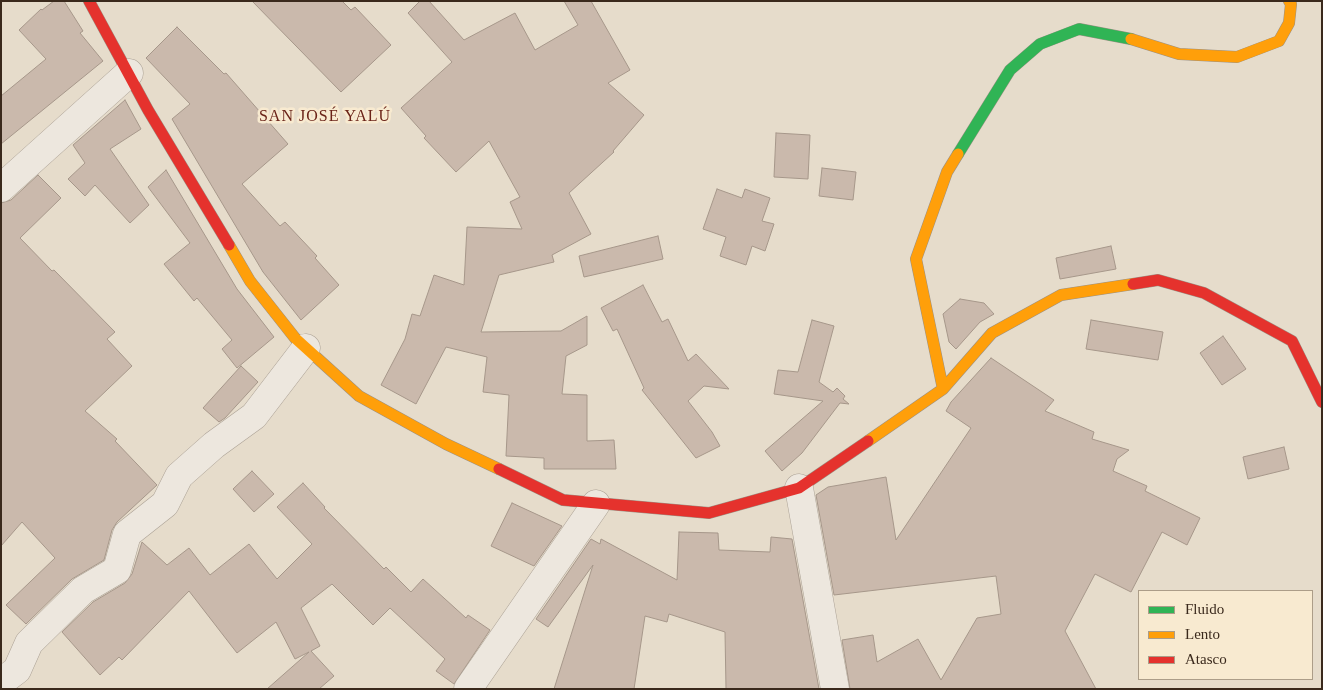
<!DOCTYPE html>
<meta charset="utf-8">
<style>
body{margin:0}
#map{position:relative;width:1323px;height:690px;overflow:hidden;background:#e6dccb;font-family:"Times New Roman",serif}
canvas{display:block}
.frame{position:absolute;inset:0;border:2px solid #3a291c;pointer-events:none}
.legend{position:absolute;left:1138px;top:590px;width:175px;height:90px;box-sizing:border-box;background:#f8ead0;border:1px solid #ac9d88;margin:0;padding:6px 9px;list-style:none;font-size:15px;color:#3a291c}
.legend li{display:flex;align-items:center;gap:10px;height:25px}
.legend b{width:25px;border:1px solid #ac9d88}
</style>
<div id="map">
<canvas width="1323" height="690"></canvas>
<div class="frame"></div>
<ul class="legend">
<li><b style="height:6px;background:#30b455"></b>Fluido</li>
<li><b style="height:6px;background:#ff9f0a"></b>Lento</li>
<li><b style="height:6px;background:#e5322d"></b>Atasco</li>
</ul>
</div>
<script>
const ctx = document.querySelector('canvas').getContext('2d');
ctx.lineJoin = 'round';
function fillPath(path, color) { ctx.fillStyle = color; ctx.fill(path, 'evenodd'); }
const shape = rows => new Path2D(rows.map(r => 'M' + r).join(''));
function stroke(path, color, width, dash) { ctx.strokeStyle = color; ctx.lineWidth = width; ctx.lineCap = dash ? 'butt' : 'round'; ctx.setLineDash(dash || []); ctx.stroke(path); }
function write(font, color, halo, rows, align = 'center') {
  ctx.font = font + ' "Times New Roman",serif'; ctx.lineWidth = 5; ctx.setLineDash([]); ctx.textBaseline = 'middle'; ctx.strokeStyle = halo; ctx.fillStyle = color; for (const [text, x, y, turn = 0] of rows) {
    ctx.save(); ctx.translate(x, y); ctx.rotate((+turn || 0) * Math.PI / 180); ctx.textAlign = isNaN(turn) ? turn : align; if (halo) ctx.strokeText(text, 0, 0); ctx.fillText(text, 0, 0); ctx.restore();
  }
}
const building = shape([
 [54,1,64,1,83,31,80,33,103,61,1,144,1,96,46,59,19,30,41,9,42,10,54,1],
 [252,1,342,1,351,10,355,7,391,45,341,92,252,1],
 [420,1,429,1,464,40,515,13,535,50,578,25,564,1,591,1,630,70,608,83,644,115,613,151,614,152,569,193,591,234,552,255,554,262,499,275,481,332,561,331,587,316,587,345,566,356,562,394,587,395,587,441,614,440,616,469,544,469,544,458,506,456,509,395,483,392,487,357,446,347,416,404,381,385,405,339,412,314,420,316,434,275,464,285,467,227,522,229,510,202,520,197,489,141,456,172,424,138,426,136,401,108,452,62,408,13,420,1],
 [177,27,224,74,226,73,288,144,242,184,280,226,285,222,317,256,315,258,339,285,301,320,263,272,172,119,190,104,146,58,177,27],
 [125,100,141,129,110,149,149,205,130,223,95,185,85,196,68,179,85,163,73,145,125,100],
 [776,133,810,135,808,179,774,177,776,133],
 [822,168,856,172,853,200,819,196,822,168],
 [166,170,237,289,274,337,237,368,222,349,232,340,197,298,194,301,164,264,190,243,148,187,166,170],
 [38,175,61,198,20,238,52,271,54,270,115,332,107,339,132,366,85,411,117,439,115,441,157,485,117,522,112,530,104,560,72,579,26,624,6,605,55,558,22,522,1,546,1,203,11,200,38,175],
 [717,189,742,198,745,189,770,198,762,221,774,224,765,251,752,246,746,265,720,256,726,237,703,229,717,189],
 [658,236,663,259,584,277,579,256,658,236],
 [1111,246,1116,269,1060,279,1056,258,1111,246],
 [643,285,662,322,668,319,688,361,696,354,729,389,704,386,688,401,712,432,720,446,696,458,642,390,644,388,617,329,613,331,601,308,643,285],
 [960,299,984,303,994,314,980,322,956,349,949,342,943,314,960,299],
 [812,320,834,326,819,382,833,392,837,388,845,396,843,399,849,404,840,403,802,453,782,471,765,451,823,401,774,394,778,370,798,372,812,320],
 [1091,320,1163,332,1158,360,1086,349,1091,320],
 [1223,336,1246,369,1222,385,1200,353,1223,336],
 [991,358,1054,400,1045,411,1094,432,1092,439,1129,450,1117,459,1113,471,1147,486,1145,491,1200,518,1187,545,1162,532,1131,592,1095,574,1065,631,1096,689,850,689,842,640,873,635,877,662,918,639,941,680,977,618,1001,614,996,576,834,595,816,495,828,487,886,477,896,540,971,428,946,411,951,402,991,358],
 [241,366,258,382,225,418,219,422,203,408,241,366],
 [1284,447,1289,469,1248,479,1243,457,1284,447],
 [252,471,274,494,254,512,233,489,252,471],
 [303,483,325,507,324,508,384,569,386,567,411,592,423,579,466,618,468,615,490,630,454,684,436,671,445,659,390,608,373,625,332,584,301,608,320,646,311,651,334,676,319,689,267,689,309,652,295,659,276,622,237,653,189,591,122,660,119,657,100,675,62,632,93,602,125,583,132,574,142,542,167,565,189,548,210,575,249,544,277,579,312,544,277,507,303,483],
 [512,503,562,526,534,566,491,546,512,503],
 [679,532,718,533,719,550,770,552,771,537,792,539,819,689,726,689,725,632,669,614,667,622,645,616,634,689,554,689,593,565,548,627,536,619,591,539,600,544,601,539,677,580,679,532]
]);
const street = shape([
 [1,188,129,73],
 [799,488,835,689],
 [1,682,17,670,29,643,83,590,117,570,127,534,165,504,179,476,214,445,254,416,306,348],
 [468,689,596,504]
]);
const fast = shape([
 [958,154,1010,70,1040,44,1079,29,1131,39]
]);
const slow = shape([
 [1131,39,1179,54,1237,57,1279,41,1289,23,1291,4,1289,1],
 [229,245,250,281,295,338,359,396,446,444,499,469],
 [943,389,916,259,947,172,958,154],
 [868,441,943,389,992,333,1061,295,1133,284]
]);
const jam = shape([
 [89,1,148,110,229,245],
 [1133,284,1158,280,1204,293,1292,341,1322,402],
 [499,469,563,500,709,513,799,488,868,441]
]);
const quarterNames = [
 ["SAN JOSÉ YALÚ",325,117]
];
fillPath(building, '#cab9ac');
stroke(building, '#a6978a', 1);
stroke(street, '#aba195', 29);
stroke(fast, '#9b9185', 12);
stroke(slow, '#9b9185', 12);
stroke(jam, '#9b9185', 12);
stroke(street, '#ede7de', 28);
stroke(fast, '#30b455', 11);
stroke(slow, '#ff9f0a', 11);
stroke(jam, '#e5322d', 11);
ctx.letterSpacing = '1px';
write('16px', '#6a2318', '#f8ead0', quarterNames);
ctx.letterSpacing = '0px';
</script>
